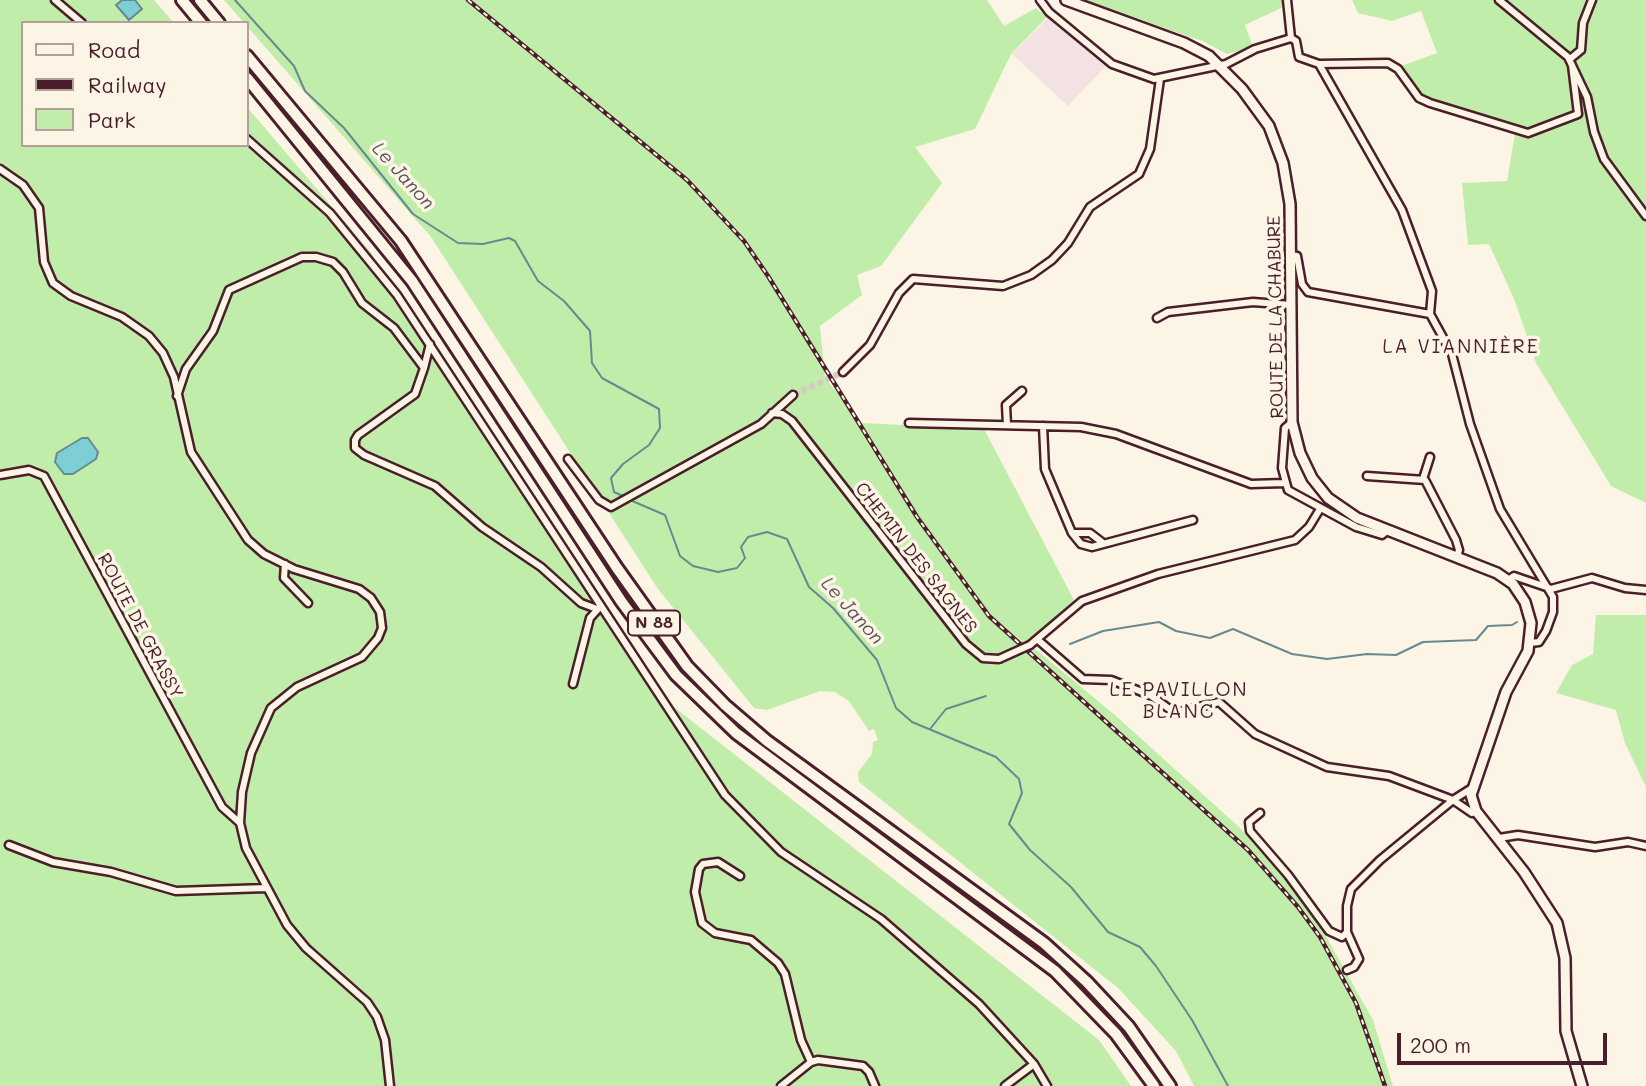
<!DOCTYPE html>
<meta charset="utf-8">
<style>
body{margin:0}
#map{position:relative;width:1646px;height:1086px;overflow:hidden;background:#fcf5e5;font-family:Mali,sans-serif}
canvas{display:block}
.legend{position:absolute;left:21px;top:21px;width:228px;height:126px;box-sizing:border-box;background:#fcf5e5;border:2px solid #b59f9b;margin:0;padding:9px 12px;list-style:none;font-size:21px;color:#4a1f2b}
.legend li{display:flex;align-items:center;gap:14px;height:35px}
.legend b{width:35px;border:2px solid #b59f9b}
.scale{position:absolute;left:1397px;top:1033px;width:210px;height:32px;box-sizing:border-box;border:4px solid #4a1f2b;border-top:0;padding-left:9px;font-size:21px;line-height:24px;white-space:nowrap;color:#4a1f2b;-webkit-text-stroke:5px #fcf5e5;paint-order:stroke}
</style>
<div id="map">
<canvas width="1646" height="1086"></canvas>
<ul class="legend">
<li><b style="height:9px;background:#fcf5e5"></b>Road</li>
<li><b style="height:9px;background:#4a1f2b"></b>Railway</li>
<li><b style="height:19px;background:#c1edaa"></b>Park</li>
</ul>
<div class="scale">200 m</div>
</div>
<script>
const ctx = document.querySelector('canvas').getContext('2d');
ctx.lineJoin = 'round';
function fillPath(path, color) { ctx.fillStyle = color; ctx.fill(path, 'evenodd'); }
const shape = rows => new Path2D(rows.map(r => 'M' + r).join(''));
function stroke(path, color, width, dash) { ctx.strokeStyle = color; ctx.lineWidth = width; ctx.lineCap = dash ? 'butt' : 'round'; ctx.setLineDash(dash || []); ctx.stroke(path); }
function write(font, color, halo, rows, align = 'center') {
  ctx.font = font + ' Mali,sans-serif'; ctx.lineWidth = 7; ctx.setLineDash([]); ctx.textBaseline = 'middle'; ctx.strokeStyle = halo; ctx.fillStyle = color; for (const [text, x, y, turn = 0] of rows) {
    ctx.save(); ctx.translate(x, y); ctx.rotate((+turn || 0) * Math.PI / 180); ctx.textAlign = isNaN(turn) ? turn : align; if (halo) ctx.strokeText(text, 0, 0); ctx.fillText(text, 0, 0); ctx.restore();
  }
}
const built = shape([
 [1049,17,1107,65,1068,106,1012,54]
]);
const green = shape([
 [0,0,154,0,174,23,23,23,23,145,247,145,247,107,369,250,674,707,1099,1040,1131,1086,0,1086],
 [224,0,987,0,1004,26,1036,8,1047,17,1011,54,975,129,915,147,942,183,881,266,857,275,862,295,820,326,825,378,862,423,984,429,1074,600,1027,642,1116,716,1239,827,1291,885,1323,931,1373,1020,1393,1086,1194,1086,1176,1051,1118,988,859,782,858,772,872,754,873,742,878,740,874,729,869,731,849,701,835,692,820,691,767,710,754,708,658,589,431,237],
 [1083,0,1283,0,1285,6,1245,25,1253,47,1227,54,1202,41],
 [1352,0,1646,0,1646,503,1611,486,1536,363,1515,301,1489,244,1468,245,1462,183,1507,181,1516,128,1420,95,1399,67,1437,53,1421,11,1392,21,1358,13],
 [1596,615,1646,615,1646,787,1625,743,1616,710,1556,693,1572,665,1593,654]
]);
const water = shape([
 [122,0,135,0,142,9,129,20,116,5,122,0],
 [82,438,88,438,98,452,96,459,73,474,64,474,55,462,57,453,82,438]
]);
const stream = shape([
 [235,0,294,66,305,91,344,128,413,214,458,243,483,244,509,238,515,241,538,281,564,301,590,331,592,363,602,378,659,409,660,428,649,445,623,464,611,478,614,492,625,497],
 [630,500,665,515,680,556,693,566,718,572,737,568,745,558,741,547,748,537,767,532,787,539,809,587,833,608,877,660,896,708,912,722,996,757,1019,779,1022,793,1009,824,1030,850,1071,887,1108,932,1140,947,1156,966,1192,1020,1228,1086],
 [1070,644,1103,631,1159,622,1176,631,1210,638,1233,629,1292,654,1327,659,1367,654,1396,655,1423,642,1476,640,1488,626,1512,625,1517,622],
 [930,729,946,709,986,696]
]);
const minorTunnel = shape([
 [793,395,843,372]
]);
const minor = shape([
 [55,0,82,23],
 [1040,0,1049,12,1112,64,1154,79,1226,64,1255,49,1291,38],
 [1287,0,1291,38],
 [1499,0,1568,57,1587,97,1594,132,1604,159,1646,216],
 [1291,38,1296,41,1299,57,1319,64,1402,210,1432,291,1430,314,1452,354,1470,424,1500,509,1553,597,1553,612,1546,631,1539,642,1530,643],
 [1570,59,1581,50,1583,23,1592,0],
 [1319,64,1388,63,1398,69,1419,98,1430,103,1528,133,1578,114,1572,65],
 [247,139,330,213,397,295,725,795,781,852,881,919,979,1004,1034,1064,1047,1086],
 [0,169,23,185,39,208,44,262,53,283,71,296,122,317,149,336,163,353,174,377,191,452,248,540,264,554,294,569,359,589,371,598,380,612,382,628,378,638,362,657,297,687,271,708,251,753,242,792,240,823,246,848,287,925,306,948,367,1002,377,1017,385,1040,390,1086],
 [1291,255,1297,256,1302,284,1308,292,1430,314],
 [1157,318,1168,312,1253,302,1291,305],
 [424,368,430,344],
 [843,372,870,345,899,293,913,279,1003,286,1031,275,1052,260,1068,243,1090,207,1139,174,1150,149,1160,79],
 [177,396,186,369,213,331,229,290,302,257,316,257,333,262,343,272,362,303,394,328,424,368,415,394,358,435,355,440,355,448,364,455,435,486,482,527,541,567,581,603,597,609],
 [772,413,782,414,792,421,966,644,983,658,999,659],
 [1292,422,1285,428,1282,468,1288,490,1356,527,1382,535,1387,531],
 [909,423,1081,427,1116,434,1251,484,1284,483],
 [1007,425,1006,405,1022,391],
 [1043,426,1045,469,1072,533,1081,544,1092,547,1193,520],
 [568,459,599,500,611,507,761,424,793,395],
 [0,475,29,470,44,476,222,807,240,823],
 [1367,476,1425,480,1456,540,1459,550,1457,557],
 [1423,479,1430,457],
 [1072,533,1090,533,1103,543],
 [285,564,284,578,308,603],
 [1508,580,1514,576,1549,588],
 [1551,589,1592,578,1625,588,1646,590],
 [1037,639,1083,679,1111,680,1150,695,1175,713,1219,702,1255,734,1327,767,1389,776,1453,800,1472,788],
 [1030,645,1082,601,1158,574,1295,540,1309,527,1320,509],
 [573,684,590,618,599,608],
 [1260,813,1249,822,1250,831,1288,875,1329,931,1342,937,1347,932,1347,906,1351,889,1380,860,1453,800,1472,813,1476,811],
 [1499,838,1518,835,1595,847,1628,842,1646,846],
 [9,845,53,862,111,872,176,891,266,888],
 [740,876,718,862,703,864,699,869,695,892,702,923,715,933,751,940,778,963,785,974,801,1040,811,1062],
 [1347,970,1354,967,1359,959,1347,932],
 [781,1086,811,1062,818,1060,863,1066,869,1072,875,1086],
 [1005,1086,1034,1064]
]);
const secondary = shape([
 [1066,0,1184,43,1209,56,1242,89,1269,126,1283,163,1290,204,1292,422,1300,453,1312,478,1328,498,1357,518,1497,573,1513,584,1525,602,1531,623,1528,651,1506,692,1471,795,1476,811,1524,872,1557,923,1565,958,1566,1031,1582,1086]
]);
const trunk = shape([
 [182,0,201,23],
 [200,0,219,23],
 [247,56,401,241,617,568,687,666,725,705,767,741,1044,943,1087,982,1129,1027,1170,1086],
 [247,78,412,281,621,601,676,675,736,733,1055,971,1116,1034,1154,1086]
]);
const rail = shape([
 [468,0,687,180,744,241,768,276,917,517,989,616,1248,850,1298,907,1320,937,1356,1003,1385,1086]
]);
const minorBridge = shape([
 [999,659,1030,645]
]);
const shields = [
 [654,623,52]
];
const shieldNames = [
 ["N 88",654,623]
];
const streetNames = [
 ["ROUTE DE LA CHABURE",1276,317,-91],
 ["CHEMIN DES SAGNES",916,558,52],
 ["ROUTE DE GRASSY",140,626,62]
];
const waterNames = [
 ["Le Janon",403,176,48],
 ["Le Janon",852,611,48]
];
const neighbourhoodNames = [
 ["LA VIANNIÈRE",1461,347],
 ["LE PAVILLON",1179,690],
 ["BLANC",1179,712]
];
fillPath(built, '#f3e2e2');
fillPath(green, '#c1edaa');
fillPath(water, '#7ecfd5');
stroke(water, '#698991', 2);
stroke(stream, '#698991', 2);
stroke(minorTunnel, '#d8cac0', 6, [6, 3]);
stroke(minor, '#4a1f2b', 11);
stroke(secondary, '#4a1f2b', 14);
stroke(trunk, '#4a1f2b', 16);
stroke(minor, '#fcf5e5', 6);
stroke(secondary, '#fcf5e5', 9);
stroke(trunk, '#fcf5e5', 10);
stroke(rail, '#4a1f2b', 4.5);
stroke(rail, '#fcf5e5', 2, [5]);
stroke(minorBridge, '#4a1f2b', 11, []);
stroke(minorBridge, '#fcf5e5', 6);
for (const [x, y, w] of shields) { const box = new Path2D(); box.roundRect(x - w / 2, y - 12.5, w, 25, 5); ctx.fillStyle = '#fcf5e5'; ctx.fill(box); stroke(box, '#4a1f2b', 2); }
write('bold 16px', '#4a1f2b', null, shieldNames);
write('18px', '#4a1f2b', '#fcf5e5', streetNames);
write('italic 19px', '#5a545e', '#fcf5e5', waterNames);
ctx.letterSpacing = '2px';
write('19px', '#4a1f2b', '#fcf5e5', neighbourhoodNames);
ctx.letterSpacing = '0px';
</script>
